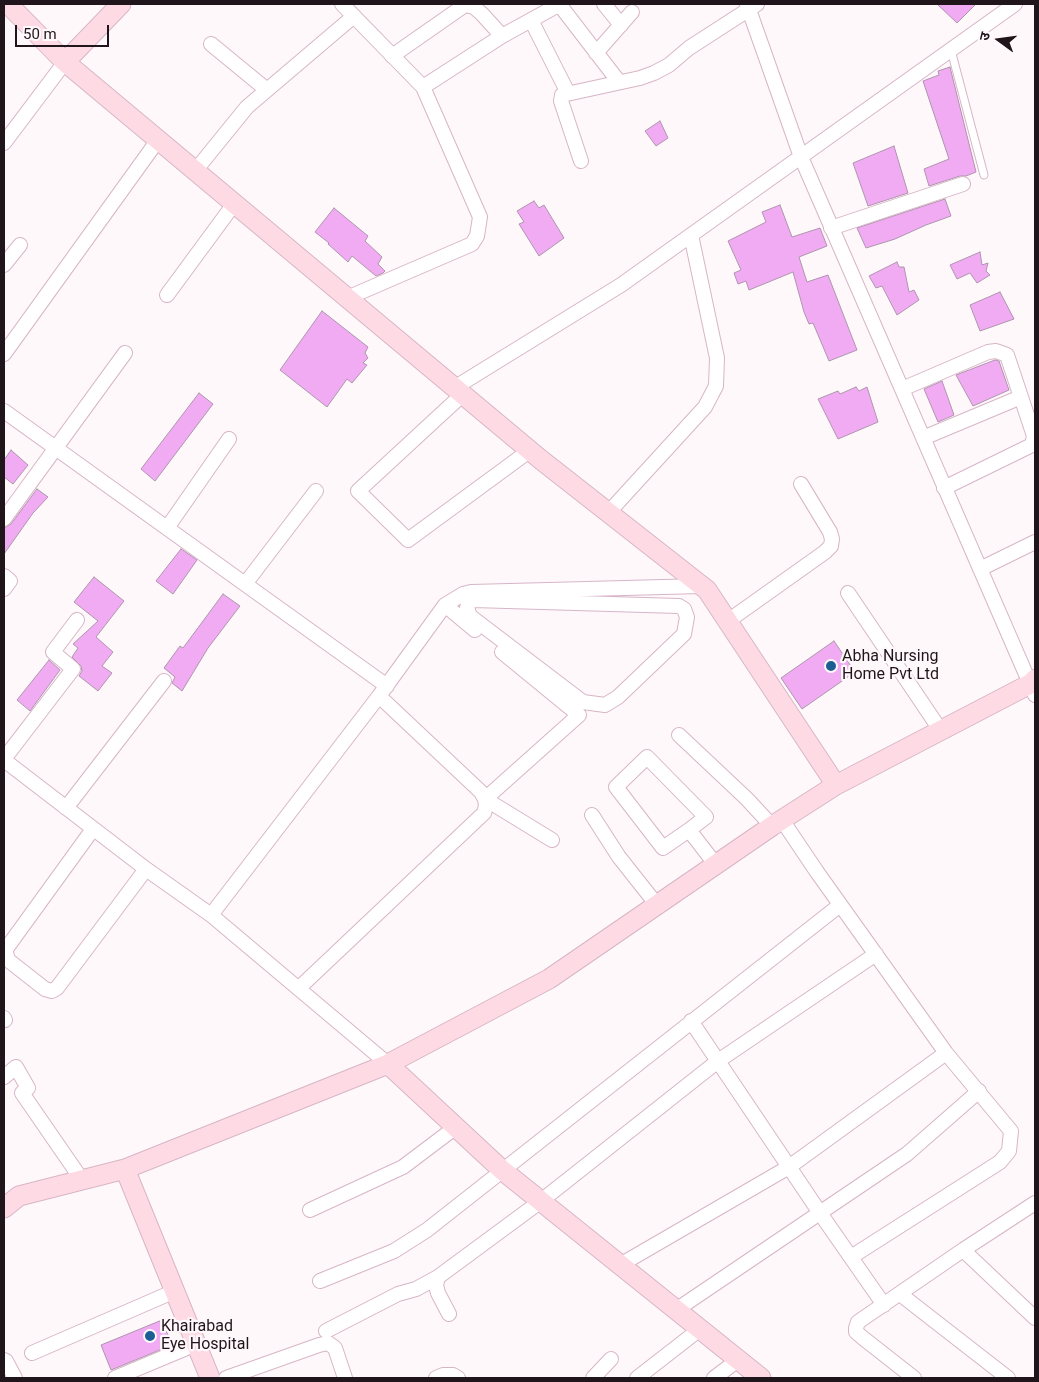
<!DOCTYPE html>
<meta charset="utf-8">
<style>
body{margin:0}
#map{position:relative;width:1039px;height:1382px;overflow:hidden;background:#fff8fb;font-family:Roboto,"Noto Sans Devanagari",sans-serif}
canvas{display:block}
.frame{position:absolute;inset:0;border:5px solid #21151c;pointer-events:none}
.north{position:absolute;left:974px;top:15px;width:50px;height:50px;-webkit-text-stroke:4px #fff8fb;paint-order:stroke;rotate:284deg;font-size:14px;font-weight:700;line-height:20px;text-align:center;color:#21151c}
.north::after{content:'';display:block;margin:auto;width:18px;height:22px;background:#21151c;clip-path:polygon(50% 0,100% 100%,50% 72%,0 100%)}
.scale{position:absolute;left:15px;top:25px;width:94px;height:22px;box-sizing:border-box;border:2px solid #21151c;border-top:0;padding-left:6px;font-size:15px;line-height:18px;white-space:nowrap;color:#21151c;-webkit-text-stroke:4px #fff8fb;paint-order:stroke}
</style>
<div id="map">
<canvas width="1039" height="1382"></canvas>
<div class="frame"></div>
<div class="north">उ</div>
<div class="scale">50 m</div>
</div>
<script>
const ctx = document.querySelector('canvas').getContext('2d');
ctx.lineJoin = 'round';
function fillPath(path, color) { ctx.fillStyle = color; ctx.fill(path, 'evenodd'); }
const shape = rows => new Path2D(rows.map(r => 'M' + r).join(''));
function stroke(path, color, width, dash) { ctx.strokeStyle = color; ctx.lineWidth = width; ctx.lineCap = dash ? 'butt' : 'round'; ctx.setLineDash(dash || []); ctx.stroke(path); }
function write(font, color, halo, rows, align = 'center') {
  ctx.font = font + ' Roboto,sans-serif'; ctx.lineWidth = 4.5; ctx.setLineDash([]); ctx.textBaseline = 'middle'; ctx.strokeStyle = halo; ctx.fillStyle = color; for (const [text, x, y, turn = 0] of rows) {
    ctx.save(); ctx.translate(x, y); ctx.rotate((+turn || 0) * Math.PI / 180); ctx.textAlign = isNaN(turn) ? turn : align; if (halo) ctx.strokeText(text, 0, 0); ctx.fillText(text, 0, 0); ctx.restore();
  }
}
const building = shape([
 [937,4,976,4,957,23,937,4],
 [950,67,976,172,966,176,960,176,929,186,924,169,949,159,923,81,939,75,938,71,950,67],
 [660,121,668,138,656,146,645,131,660,121],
 [894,146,908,193,868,206,853,163,894,146],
 [945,199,951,216,926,225,895,239,866,248,857,228,945,199],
 [534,201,539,208,544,205,564,238,539,256,519,224,524,222,517,211,534,201],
 [780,205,792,237,820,228,827,246,799,257,807,282,828,275,857,350,829,361,813,323,809,324,804,312,793,272,749,290,746,281,738,284,734,273,741,270,728,241,766,222,762,212,780,205],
 [334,208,368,236,365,241,382,257,378,264,385,271,383,273,376,276,352,256,348,262,328,244,329,243,315,232,334,208],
 [980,252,982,265,988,263,986,271,990,275,977,283,970,273,957,279,950,265,980,252],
 [897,262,899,267,904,267,909,292,914,290,919,300,897,315,882,286,876,288,869,276,897,262],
 [1000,292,1014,319,980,331,970,305,1000,292],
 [322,311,368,347,365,353,368,358,363,363,367,365,352,383,347,379,327,407,280,370,322,311],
 [995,360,999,361,1009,390,973,406,956,375,995,360],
 [942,381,954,415,938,422,924,389,942,381],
 [856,387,859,391,867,387,878,422,838,439,818,399,838,391,840,394,856,387],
 [199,393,213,404,155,481,141,469,199,393],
 [11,450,28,465,13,484,4,477,4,460,11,450],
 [37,489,48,497,33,513,4,554,4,528,11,524,37,489],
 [181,549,197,560,173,594,156,581,181,549],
 [94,577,124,601,96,637,113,652,102,666,112,673,98,691,79,676,82,671,81,666,72,657,78,648,73,644,98,621,74,602,94,577],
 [223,594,240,606,208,648,182,691,172,683,175,677,164,668,180,646,183,648,223,594],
 [834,641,855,672,802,709,781,678,834,641],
 [49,660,60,670,30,711,17,700,49,660],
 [162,1320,172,1345,111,1370,101,1345,162,1320]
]);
const lane = shape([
 [951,50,984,175]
]);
const street = shape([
 [342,4,423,87,480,217,477,236,472,244,347,298],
 [559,4,619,82],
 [604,4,621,25],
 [747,4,801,157,1035,695],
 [531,20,568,93],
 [211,44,267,90],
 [596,53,632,12],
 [392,56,465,5,474,7,482,14,502,36],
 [423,87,502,36,560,4],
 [4,143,65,62],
 [581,161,561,101,562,95,640,78,654,73,669,65,689,48,757,4],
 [195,171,247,107,354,16],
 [831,228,963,184],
 [4,265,20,245],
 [167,295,234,204],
 [4,354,158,140],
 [454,388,621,285,1015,4],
 [902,389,988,352,996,351,1007,355,1034,436,1032,445,944,488],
 [462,395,358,491,408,540,529,451],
 [4,411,387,686],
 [923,438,1021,397],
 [608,513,705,407,716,386,717,358,691,235],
 [4,519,125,353],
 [167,528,229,439],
 [980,569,1035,542],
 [4,576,10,581,4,589],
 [245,584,316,491],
 [848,593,941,731],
 [473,600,679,606,684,609,687,617,684,634,618,697,605,705,583,702,470,616,467,608,469,602,473,600],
 [445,605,475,630],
 [728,621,825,552,831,546,832,539,830,532,801,484],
 [502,652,579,715,485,799,552,840],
 [679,735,747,799,772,826],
 [4,759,73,669,53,652,77,620],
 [4,760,146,869,211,915,388,1064],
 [66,808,164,681],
 [592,815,619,857,657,905],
 [782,820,817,872,946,1053,1011,1131,1009,1151,1000,1162,851,1257],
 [93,829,6,949,6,953,8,960,45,989,52,991,57,988,146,869],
 [689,830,706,817,647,757,616,787,663,848,689,830,716,865],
 [211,915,379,696,445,605,463,594,471,592,702,586],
 [299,988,484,813,486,806,485,799,481,792,379,696],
 [4,1018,5,1020],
 [691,1021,820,1213,884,1305],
 [4,1077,16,1067,28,1088,22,1093,82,1180],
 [310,1210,403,1167,456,1127],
 [963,1250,1035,1318],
 [620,1265,789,1167,946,1053],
 [320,1281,394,1251,427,1230,840,905],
 [900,1294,1008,1378],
 [676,1310,907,1154,979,1091],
 [449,1314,438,1293,436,1285,438,1277,541,1201,718,1061,876,954],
 [326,1331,398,1294,416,1289,438,1277],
 [32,1353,175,1291],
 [4,1360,6,1361,15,1378],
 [115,1378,196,1344],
 [226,1378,319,1345,328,1343,335,1348,345,1378],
 [436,1378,443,1375,453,1375,458,1378],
 [593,1378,611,1359],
 [637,1378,700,1329],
 [714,1378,738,1360],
 [914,1378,863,1338,856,1332,856,1328,858,1322,963,1250,1035,1203]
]);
const secondary = shape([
 [8,4,65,62,540,459,707,590,836,785],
 [65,62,121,4],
 [388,1064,502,1170,761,1378],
 [125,1169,210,1378],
 [4,1208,19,1196,125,1169,388,1064,549,979,772,826,836,785,1030,684,1035,679]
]);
const markers = [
 [831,666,6,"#1c5e93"],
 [150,1336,6,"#1c5e93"]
];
const poiNames = [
 ["Abha Nursing",842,657],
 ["Home Pvt Ltd",842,675],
 ["Khairabad",161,1327],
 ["Eye Hospital",161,1345]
];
fillPath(building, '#f1abf3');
stroke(building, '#ad95ad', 1);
stroke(lane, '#d7b5c7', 9);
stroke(street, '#d7b5c7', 16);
stroke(secondary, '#d7b5c7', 21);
stroke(lane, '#fff', 7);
stroke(street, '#fff', 14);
stroke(secondary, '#fedbe4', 19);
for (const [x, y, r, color] of markers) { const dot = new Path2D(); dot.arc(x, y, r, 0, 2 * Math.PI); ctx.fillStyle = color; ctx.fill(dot); stroke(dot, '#fff8fb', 2); }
write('16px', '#21151c', '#fff8fb', poiNames, 'left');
</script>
